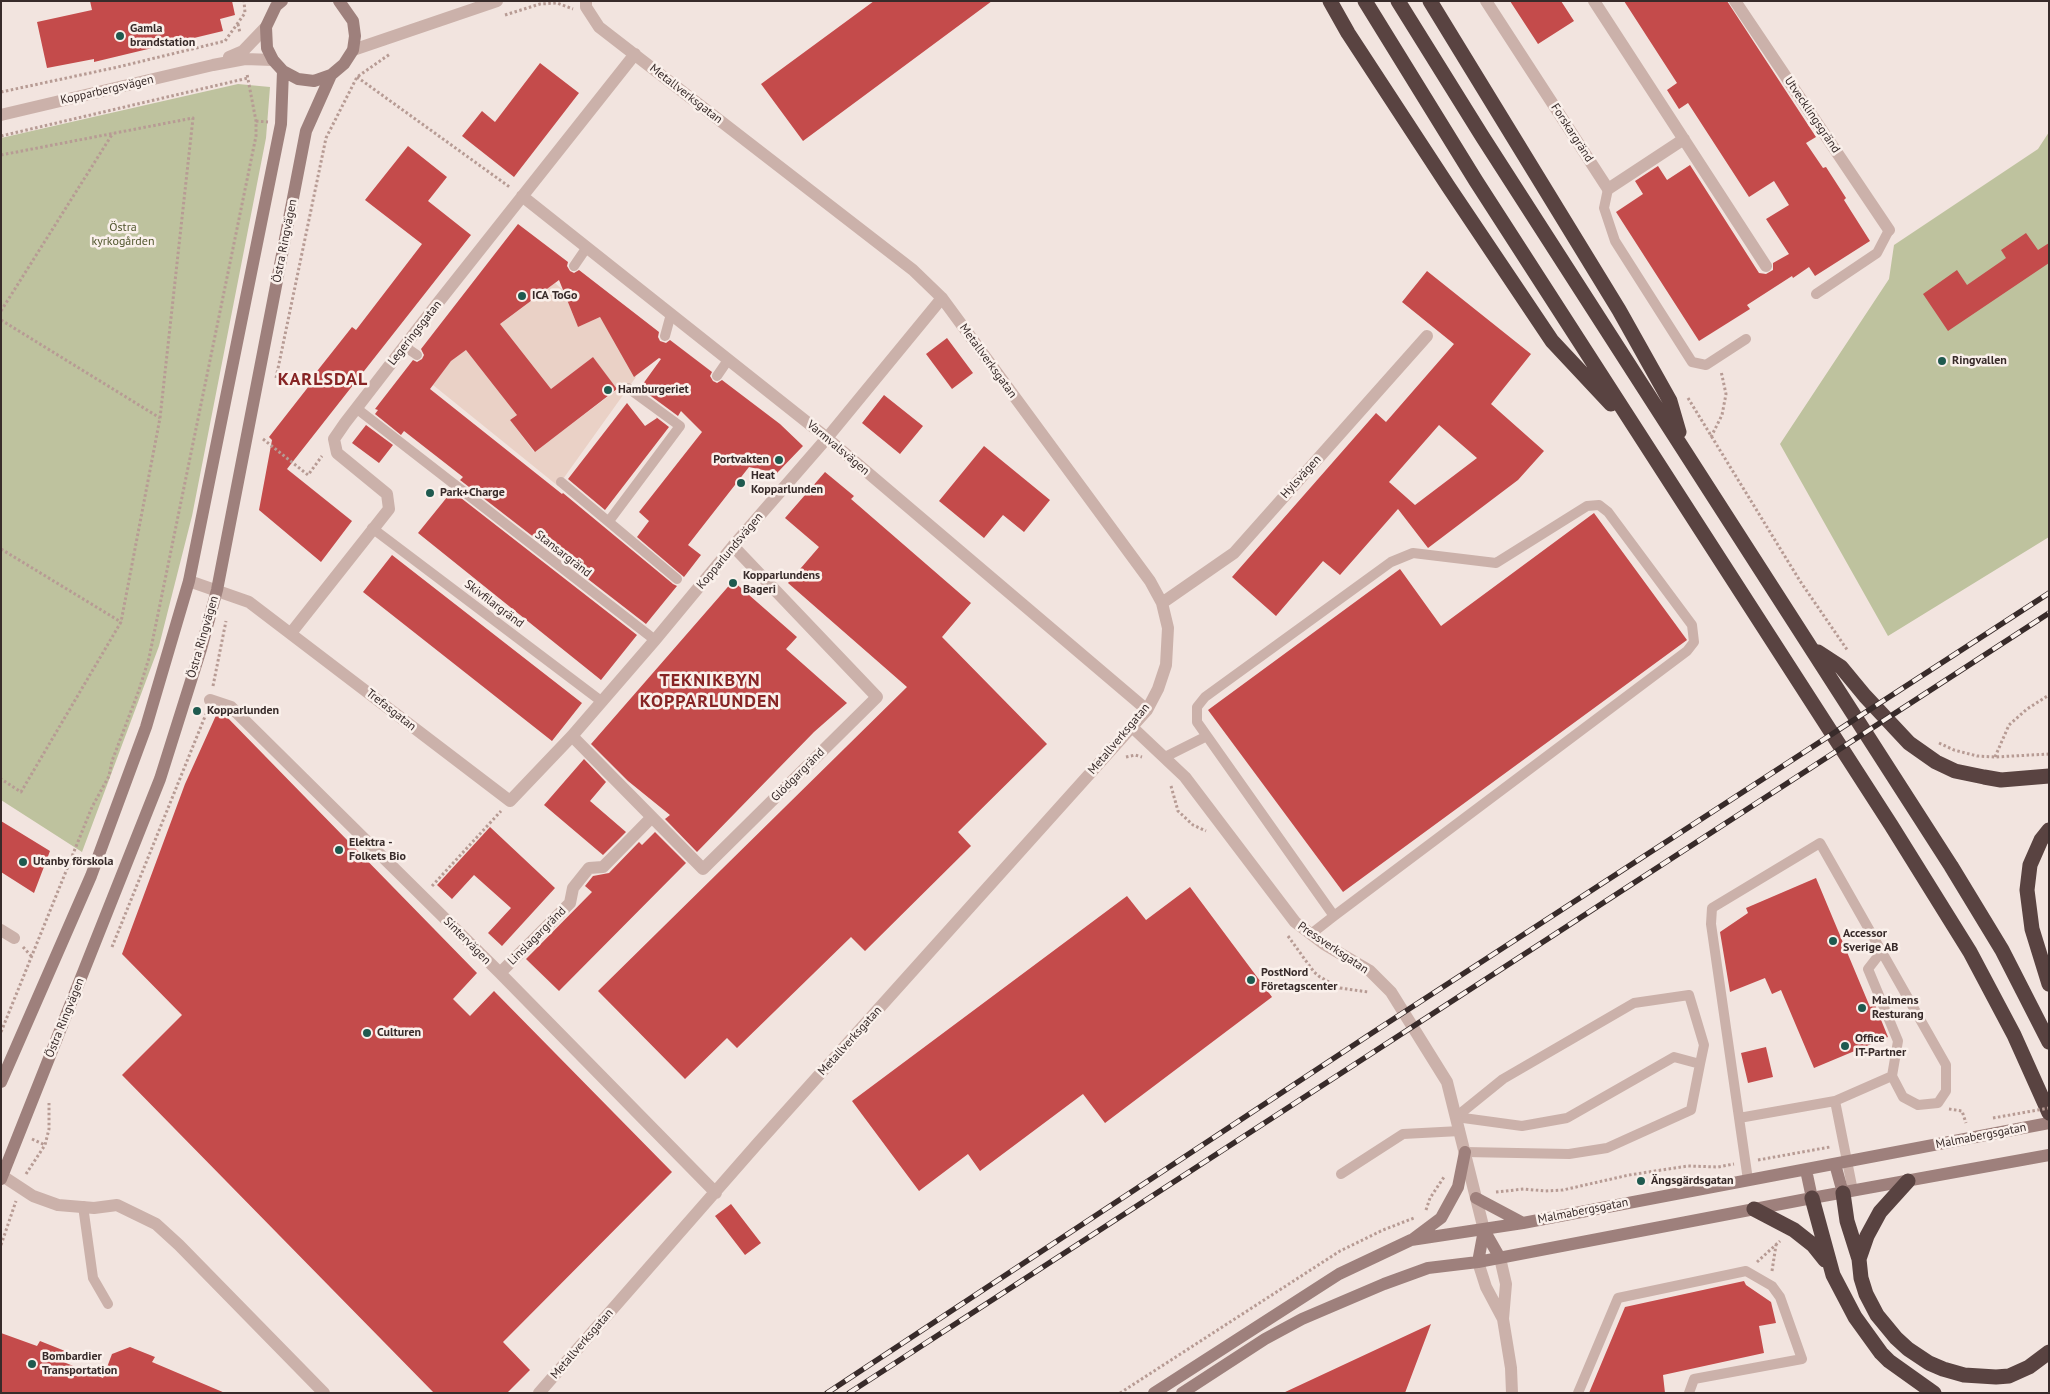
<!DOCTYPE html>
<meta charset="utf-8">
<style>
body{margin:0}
#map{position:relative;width:2050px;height:1394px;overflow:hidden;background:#f2e4df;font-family:"PT Sans",sans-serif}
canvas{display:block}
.frame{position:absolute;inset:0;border:2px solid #382b2a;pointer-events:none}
</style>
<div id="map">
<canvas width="2050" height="1394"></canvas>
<div class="frame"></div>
</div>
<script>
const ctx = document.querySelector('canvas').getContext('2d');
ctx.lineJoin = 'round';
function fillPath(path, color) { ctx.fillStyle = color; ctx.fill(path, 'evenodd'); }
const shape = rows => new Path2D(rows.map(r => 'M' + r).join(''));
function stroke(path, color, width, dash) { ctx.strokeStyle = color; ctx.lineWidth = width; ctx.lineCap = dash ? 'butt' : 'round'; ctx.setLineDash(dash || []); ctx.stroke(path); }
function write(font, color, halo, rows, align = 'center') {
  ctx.font = font + ' "PT Sans",sans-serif'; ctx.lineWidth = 5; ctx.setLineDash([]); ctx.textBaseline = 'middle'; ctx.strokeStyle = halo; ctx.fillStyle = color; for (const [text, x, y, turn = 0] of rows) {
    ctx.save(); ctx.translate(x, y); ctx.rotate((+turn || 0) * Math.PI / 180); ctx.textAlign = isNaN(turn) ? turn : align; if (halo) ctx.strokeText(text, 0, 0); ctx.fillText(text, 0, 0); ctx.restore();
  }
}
const green = shape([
 [238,84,270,87,266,138,192,516,159,646,82,852,1,800,1,138],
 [2049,132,2049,537,1888,636,1780,444,1889,279,1894,245,2038,149]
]);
const plaza = shape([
 [555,283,563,290,578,327,600,317,636,377,558,486,433,385,451,361],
 [593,357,617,390,534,452,510,420]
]);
const building = shape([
 [90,1,232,1,235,15,220,19,223,31,94,62,94,59,47,68,37,22,92,10],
 [874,1,992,1,803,141,761,84],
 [1510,1,1561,1,1574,21,1538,44],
 [1624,1,1727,1,1816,137,1806,143,1823,168,1826,167,1846,198,1844,200,1870,241,1815,276,1809,267,1793,278,1792,276,1747,305,1750,309,1699,341,1616,212,1643,194,1635,181,1658,166,1667,180,1690,165,1759,273,1766,274,1773,270,1773,263,1789,254,1766,219,1789,205,1774,181,1749,197,1688,103,1679,109,1667,90,1677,83],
 [540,63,579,93,514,177,462,136,482,111,495,122],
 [408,146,447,177,428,201,471,235,287,469,352,521,321,562,259,510,272,440,269,437,316,377,314,375,352,327,356,330,422,244,365,200],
 [518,224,568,262,567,266,570,271,574,273,579,270,659,332,658,337,660,341,666,343,670,340,712,372,710,376,713,381,717,383,722,380,780,424,803,446,777,473,749,467,688,545,701,555,684,577,637,537,649,521,639,512,702,432,681,411,678,416,640,388,661,359,659,358,634,377,600,317,578,327,559,280,500,324,551,389,593,357,617,389,535,452,510,420,517,415,466,350,451,361,430,389,562,494,563,493,673,584,677,586,646,624,460,480,463,477,404,431,401,435,375,414,378,410,375,409,413,360,417,362,422,359,424,355,421,349],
 [2026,233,2038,250,2049,243,2049,263,1948,331,1923,294,1957,270,1967,285,2006,258,2001,250],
 [1427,271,1531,354,1491,404,1544,451,1518,480,1428,548,1398,509,1340,575,1323,561,1276,616,1232,577,1376,413,1386,422,1454,344,1402,302],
 [1439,425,1477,458,1415,505,1389,482],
 [947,338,973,373,952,389,926,354],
 [884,395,923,426,900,454,862,423],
 [627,403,645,426,657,418,656,417,669,427,605,510,568,479],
 [366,425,393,445,379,463,352,443],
 [984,446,1050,500,1024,532,1003,515,984,538,939,501],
 [825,472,854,496,851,499,971,603,942,637,1047,744,958,832,971,846,865,951,851,937,737,1048,727,1038,685,1079,598,991,907,687,788,583,819,547,785,518],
 [452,491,637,635,601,680,418,533],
 [1594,513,1687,640,1343,892,1208,710,1400,569,1441,626],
 [392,555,582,703,552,741,363,592],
 [733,581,797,637,786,649,847,703,814,732,697,852,665,819,670,815,628,781,591,744],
 [218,711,222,712,477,973,453,999,470,1016,494,991,672,1172,503,1342,530,1370,507,1393,434,1393,122,1075,182,1015,122,954,185,784],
 [584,759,606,782,590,801,626,832,603,855,544,805],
 [1,821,50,851,34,893,1,872],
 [490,827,555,888,502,946,488,933,511,908,474,875,452,899,437,885],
 [655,832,686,863,559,991,526,959,592,892,585,886,593,876,609,873,639,842,642,845],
 [1816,878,1870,1007,1875,1005,1888,1037,1814,1068,1781,990,1772,994,1765,978,1730,992,1720,932,1748,913,1746,908],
 [1190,887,1272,997,1105,1123,1083,1094,980,1171,968,1154,919,1191,852,1101,1127,896,1146,920],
 [1766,1047,1773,1077,1748,1083,1741,1053],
 [731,1204,761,1243,745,1255,715,1216],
 [1744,1281,1746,1285,1771,1302,1776,1323,1759,1326,1764,1353,1663,1375,1665,1393,1589,1393,1625,1307],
 [1431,1324,1405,1393,1283,1393],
 [1,1333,37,1346,40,1341,65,1351,61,1361,103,1378,112,1354,130,1347,155,1357,152,1362,225,1393,1,1393]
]);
const path = shape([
 [505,15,540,4,557,3,573,9],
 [238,24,240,33],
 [357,77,511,188],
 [1,92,118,67,225,41,245,13,244,1],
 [256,121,268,122],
 [1,136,248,78],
 [1,155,193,118,160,418,121,622,21,792,1,779],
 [1,311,113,133],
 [1,320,160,418],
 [276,378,326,138,357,77,390,54],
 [1688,398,1800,581,1848,651],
 [1711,437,1722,415,1726,394,1721,371],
 [263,439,308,475,322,456],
 [1,549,121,622],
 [213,686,226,621],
 [1939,743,1954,750,1977,756,1995,757,2049,754],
 [1126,757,1135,755,1142,757],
 [1995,757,2009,725,2027,709,2049,695],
 [1171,786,1178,811,1193,825,1206,831],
 [432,886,501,811],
 [1288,936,1314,972,1320,977,1340,988,1368,992],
 [23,947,33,958],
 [112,947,206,714],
 [1,1032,92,807,109,776,112,761,139,690,149,658,256,136,256,121,247,74],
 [1949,1109,1962,1111,1966,1123],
 [32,1139,45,1145],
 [1758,1160,1830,1147],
 [26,1174,45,1145,49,1129,49,1103],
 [1496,1192,1524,1189,1545,1191,1563,1190,1629,1175,1688,1166,1718,1167,1734,1164],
 [1426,1210,1430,1198,1444,1177],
 [1,1245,16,1201],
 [1757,1262,1780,1241],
 [1772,1271,1776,1245],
 [1120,1393,1340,1251,1383,1230,1414,1218]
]);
const service = shape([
 [1608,189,1604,208,1615,241,1692,362,1706,365,1746,339],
 [574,266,587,247],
 [1816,294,1877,253,1889,230],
 [665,336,671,314],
 [404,346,417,355],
 [717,376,728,360],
 [356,408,655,640],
 [561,482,677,579],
 [609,521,680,426,628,388],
 [372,528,601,701],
 [1165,757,1207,736],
 [1311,934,1334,916,1687,651,1694,642,1692,625,1608,512,1599,505,1587,506,1496,563,1413,553,1391,562,1205,697,1197,707,1197,722,1334,916],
 [1882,951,1868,969,1898,1041,1892,1076],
 [1456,1117,1522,1126,1567,1118,1674,1057,1700,1064,1691,1110,1607,1148,1569,1154,1465,1152],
 [1456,1117,1503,1079,1634,1003,1689,995,1704,1045,1700,1064],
 [1739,1118,1835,1101],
 [1341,1174,1403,1134,1460,1131],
 [1748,1180,1711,924,1712,908,1820,843,1946,1065,1946,1091,1938,1103,1918,1105,1903,1097,1892,1076,1835,1101,1853,1191],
 [83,1206,93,1278,108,1304],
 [1578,1393,1618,1298,1746,1271,1772,1286,1780,1297,1802,1359,1694,1379,1689,1393]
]);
const minor = shape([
 [1486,1,1608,189,1684,139],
 [1594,1,1766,266],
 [1735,1,1889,230],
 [522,196,827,438,1147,710],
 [189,581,249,602,510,801,572,736,655,640,733,546,827,438,942,298],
 [1162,603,1234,553,1427,336],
 [291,633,389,509,387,494,337,453,334,439,345,423,437,304,635,54],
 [210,700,231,707,500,973,716,1193],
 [1132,727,1185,777,1295,922,1324,944,1370,971,1391,992,1447,1082,1484,1230],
 [572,736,703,869,877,697,733,546],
 [1,930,14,938],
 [500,973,570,903,573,888,589,868,603,867,652,817],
 [1,1175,33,1196,58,1205,94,1208,117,1205,156,1224,179,1245,324,1393],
 [1500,1258,1506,1284,1503,1319,1511,1368,1512,1393],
 [1478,1262,1486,1287,1503,1319],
 [539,1393,758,1143,1147,710,1158,689,1166,665,1168,628,1162,603,1150,581,942,298,913,270,599,27,586,7,586,1]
]);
const tertiary = shape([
 [353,50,497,1],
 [229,57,243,51,266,27],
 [1,115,213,65,245,59,273,60]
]);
const secondary = shape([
 [282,1,276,6,266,27,267,48,273,60,283,71,298,79,314,81,331,75,344,64,353,50,355,36,353,21,339,1],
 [1,1082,91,876,146,727,189,581,281,124,283,71],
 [1835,1164,1843,1193],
 [1806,1170,1812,1198],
 [1,1179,160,779,201,649,217,590,306,131,331,75],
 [1476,1198,1523,1223],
 [1484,1230,1500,1258],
 [1413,1239,1441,1218,1458,1187,1465,1152],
 [1478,1262,1484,1230],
 [1154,1393,1339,1274,1411,1240,1523,1223,2049,1123],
 [1182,1393,1265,1339,1302,1319,1384,1284,1428,1268,1478,1262,1812,1198,2049,1155]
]);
const motorway = shape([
 [1330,1,1348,33,1448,186,1552,341,1611,404],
 [1365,1,1476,181,1891,825,1970,952,2014,1035,2049,1113],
 [1398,1,1482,136,1951,866,2002,950,2049,1042],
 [1430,1,1619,310,1670,401,1679,432],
 [1818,652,1841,667,1865,696,1909,743,1936,762,1955,771,1984,777,2001,780,2049,776],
 [2049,830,2041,840,2030,865,2027,890,2032,929,2049,984],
 [1843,1193,1847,1221,1859,1259,1861,1278,1866,1294,1877,1315,1896,1338,1908,1349,1929,1363,1943,1369,1964,1375,1996,1377,2009,1376,2029,1367,2049,1352],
 [1812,1198,1833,1275,1855,1317,1881,1353,1889,1361,1934,1393],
 [1754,1209,1794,1230,1813,1245,1825,1260],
 [1859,1259,1867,1236,1880,1212,1908,1181]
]);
const rail = shape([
 [827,1393,1372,1033,2049,593],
 [849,1393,2049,613]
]);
const pathBridge = shape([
 [1993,1118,2049,1108]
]);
const markers = [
 [120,36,5,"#1f5a4f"],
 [522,296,5,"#1f5a4f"],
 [1942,361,5,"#1f5a4f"],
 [608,390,5,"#1f5a4f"],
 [779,460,5,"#1f5a4f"],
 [741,483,5,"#1f5a4f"],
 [430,493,5,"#1f5a4f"],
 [733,583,5,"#1f5a4f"],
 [197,711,5,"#1f5a4f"],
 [339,850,5,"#1f5a4f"],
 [23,862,5,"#1f5a4f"],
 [1833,941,5,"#1f5a4f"],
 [1251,980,5,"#1f5a4f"],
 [1862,1008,5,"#1f5a4f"],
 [367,1033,5,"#1f5a4f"],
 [1845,1046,5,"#1f5a4f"],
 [1641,1181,5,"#1f5a4f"],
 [32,1364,5,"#1f5a4f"]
];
const poiNames = [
 ["Gamla",130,29],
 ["brandstation",130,43],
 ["ICA ToGo",532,296],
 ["Ringvallen",1952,361],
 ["Hamburgeriet",618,390],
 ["Portvakten",769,460,"right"],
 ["Heat",751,476],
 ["Kopparlunden",751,490],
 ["Park+Charge",440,493],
 ["Kopparlundens",743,576],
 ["Bageri",743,590],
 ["Kopparlunden",207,711],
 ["Elektra -",349,843],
 ["Folkets Bio",349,857],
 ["Utanby förskola",33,862],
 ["Accessor",1843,934],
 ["Sverige AB",1843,948],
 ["PostNord",1261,973],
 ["Företagscenter",1261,987],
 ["Malmens",1872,1001],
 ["Resturang",1872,1015],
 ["Culturen",377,1033],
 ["Office",1855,1039],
 ["IT-Partner",1855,1053],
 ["Ängsgärdsgatan",1651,1181],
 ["Bombardier",42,1357],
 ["Transportation",42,1371]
];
const streetNames = [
 ["Kopparbergsvägen",107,90,-13],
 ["Metallverksgatan",686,94,38],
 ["Utvecklingsgränd",1812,115,56],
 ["Forskargränd",1572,133,57],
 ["Östra Ringvägen",285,241,-79],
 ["Legeringsgatan",415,333,-52],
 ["Metallverksgatan",988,361,54],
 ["Varmvalsvägen",838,448,40],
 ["Hylsvägen",1301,477,-48],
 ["Kopparlundsvägen",730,551,-50],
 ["Stansargränd",563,554,38],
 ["Skivfilargränd",494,604,37],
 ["Östra Ringvägen",203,637,-74],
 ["Trefasgatan",391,710,38],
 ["Metallverksgatan",1119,739,-50],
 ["Glödgargränd",798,775,-45],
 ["Linslagargränd",537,936,-45],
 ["Sintervägen",467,941,45],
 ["Pressverksgatan",1333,948,34],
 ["Östra Ringvägen",65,1018,-68],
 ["Metallverksgatan",850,1041,-48],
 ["Malmabergsgatan",1981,1136,-11],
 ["Malmabergsgatan",1583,1211,-11],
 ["Metallverksgatan",582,1344,-49]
];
const parkNames = [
 ["Östra",123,228],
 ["kyrkogården",123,242]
];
const districtNames = [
 ["KARLSDAL",323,380],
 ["TEKNIKBYN",710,681],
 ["KOPPARLUNDEN",710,702]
];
fillPath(green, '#bec29e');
fillPath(plaza, '#ead1c6');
fillPath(building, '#c44b4b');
stroke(path, '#b79b94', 3, [2.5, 2.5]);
stroke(service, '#cbb1aa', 10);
stroke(minor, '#cbb1aa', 12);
stroke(tertiary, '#cbb1aa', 12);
stroke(secondary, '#9e807c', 12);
stroke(motorway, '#594341', 15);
stroke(rail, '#382b2a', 5.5);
stroke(rail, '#faf0eb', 4, [11]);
stroke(pathBridge, '#b79b94', 3, [2.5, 2.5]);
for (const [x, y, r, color] of markers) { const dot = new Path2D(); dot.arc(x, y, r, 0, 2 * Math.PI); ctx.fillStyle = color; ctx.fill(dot); stroke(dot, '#faf0eb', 2); }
write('bold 12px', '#382b2a', '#faf0eb', poiNames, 'left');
write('12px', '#382b2a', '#faf0eb', streetNames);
write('12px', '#51562e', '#faf0eb', parkNames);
ctx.letterSpacing = '1px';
write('bold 18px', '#862424', '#faf0eb', districtNames);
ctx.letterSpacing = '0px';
</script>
